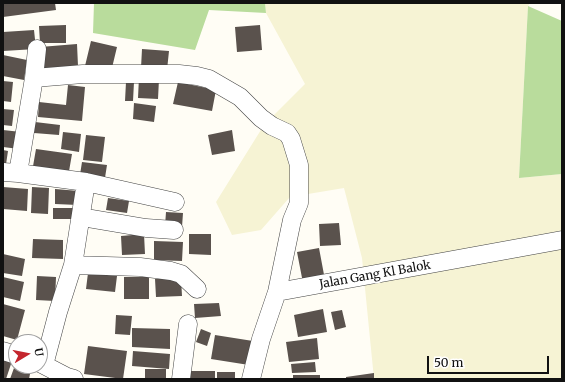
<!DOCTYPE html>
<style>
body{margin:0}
#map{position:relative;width:565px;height:382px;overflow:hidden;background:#fffdf5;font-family:Merriweather,serif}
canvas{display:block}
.frame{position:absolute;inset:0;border:4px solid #111;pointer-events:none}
.north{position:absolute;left:8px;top:334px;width:40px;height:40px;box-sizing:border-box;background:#fff;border:1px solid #a0a0a0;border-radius:50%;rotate:80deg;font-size:11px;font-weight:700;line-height:16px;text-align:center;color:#111}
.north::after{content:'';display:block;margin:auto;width:14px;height:18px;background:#c4262e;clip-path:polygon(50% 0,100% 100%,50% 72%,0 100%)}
.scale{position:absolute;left:427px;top:356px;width:122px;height:18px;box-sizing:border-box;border:2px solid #111;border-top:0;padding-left:5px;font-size:12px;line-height:14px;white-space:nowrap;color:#111;-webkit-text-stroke:3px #fff;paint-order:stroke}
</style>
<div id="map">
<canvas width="565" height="382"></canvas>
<div class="frame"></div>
<div class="north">U</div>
<div class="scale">50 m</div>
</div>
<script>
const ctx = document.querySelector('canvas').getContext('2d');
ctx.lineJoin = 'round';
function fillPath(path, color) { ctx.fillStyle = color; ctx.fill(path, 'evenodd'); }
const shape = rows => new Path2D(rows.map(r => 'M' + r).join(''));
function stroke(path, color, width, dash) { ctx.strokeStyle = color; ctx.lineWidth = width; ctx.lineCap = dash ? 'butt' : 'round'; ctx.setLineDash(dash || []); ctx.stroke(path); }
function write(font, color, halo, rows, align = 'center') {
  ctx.font = font + ' Merriweather,serif'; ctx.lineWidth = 4; ctx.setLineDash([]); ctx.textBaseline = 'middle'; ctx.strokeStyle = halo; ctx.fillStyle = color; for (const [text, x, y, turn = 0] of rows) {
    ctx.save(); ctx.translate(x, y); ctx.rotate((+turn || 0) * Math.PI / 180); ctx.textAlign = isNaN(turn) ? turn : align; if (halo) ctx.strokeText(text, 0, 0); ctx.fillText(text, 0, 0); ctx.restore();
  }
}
const farmland = shape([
 [265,3,530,3,528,6,519,178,562,174,562,379,374,379,362,258,344,188,290,197,261,230,232,235,216,202,264,125,305,84,266,13]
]);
const forest = shape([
 [94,3,265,3,266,13,209,10,195,50,93,33],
 [528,6,562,21,562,174,519,178]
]);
const building = shape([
 [3,3,55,3,56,10,3,17],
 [66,25,66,43,40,43,39,26],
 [260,25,262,50,237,52,235,27],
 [34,30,36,49,3,51,3,32],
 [91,41,117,47,111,72,85,66],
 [77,44,78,66,42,69,40,47],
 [142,49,169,51,167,70,141,68],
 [3,55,27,60,24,80,3,76],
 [139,77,159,79,158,99,138,98],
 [3,81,13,82,11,102,3,101],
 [126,82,134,82,133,101,125,101],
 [178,82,216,90,212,111,173,104],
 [68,85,85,87,82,121,38,117,39,102,66,105],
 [134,103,156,106,154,122,133,119],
 [3,109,14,110,12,126,3,125],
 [35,122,60,125,59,135,34,133],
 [3,130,21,132,19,149,3,147],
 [232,130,235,151,212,155,208,135],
 [63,132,81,134,79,152,61,149],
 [86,135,105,137,102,162,83,160],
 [36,149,72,154,68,177,32,172],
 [3,150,8,151,5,171,3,170],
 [82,162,107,165,104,184,79,181],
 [3,187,28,189,27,211,3,209],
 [32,187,49,188,48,214,31,213],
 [55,189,79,191,78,205,55,204],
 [108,198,129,201,127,213,106,210],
 [53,208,74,208,74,219,53,219],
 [166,212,183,213,182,227,165,226],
 [339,223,341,245,320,246,319,224],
 [144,234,145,254,122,255,121,236],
 [189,234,211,234,211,255,189,254],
 [33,239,63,240,63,259,32,258],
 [154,241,183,242,182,261,154,260],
 [319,248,325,280,303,283,297,252],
 [3,254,25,259,22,276,3,273],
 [88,273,117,276,115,292,86,289],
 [37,276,56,277,55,301,36,300],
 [3,277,24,282,20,301,3,297],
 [124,277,149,277,149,299,124,299],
 [181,278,182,296,156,297,155,279],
 [219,303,221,316,195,318,194,304],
 [3,304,25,310,17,340,3,336],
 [323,309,327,332,298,337,294,315],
 [342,310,346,327,335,330,331,312],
 [116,315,132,316,130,335,115,334],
 [132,328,170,329,170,349,132,347],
 [201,329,211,333,207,346,196,342],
 [215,335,253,341,249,365,211,359],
 [317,338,319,359,289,362,286,342],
 [88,346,127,351,123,379,84,374],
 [133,351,170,354,169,369,132,366],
 [3,354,13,358,6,379,3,379],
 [315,362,316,372,292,373,291,364],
 [14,368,30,374,29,379,10,379],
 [145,369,166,369,166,379,145,379],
 [190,371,215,371,215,379,190,379],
 [217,372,235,372,235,379,217,379],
 [374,373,374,379,346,379,346,377],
 [293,375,320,375,320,379,293,379]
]);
const street = shape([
 [34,78,83,74,179,74,197,76,209,79,240,97,261,118,272,126,287,133,291,139,299,165,299,203,292,220,277,292],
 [3,172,18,173,86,182,175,202],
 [18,173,34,78,37,49],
 [81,217,146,228,174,230],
 [73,265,140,267,171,271,181,274,197,289],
 [3,351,16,355],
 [40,363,67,377,74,379],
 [44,365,58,312,73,265,86,182],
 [181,379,188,324],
 [251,379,261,339,277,292,562,240]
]);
const streetNames = [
 ["Jalan Gang Kl Balok",375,275,-10]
];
fillPath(farmland, '#f6f3d4');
fillPath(forest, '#b9dc9c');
fillPath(building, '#5a524d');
stroke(street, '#444', 19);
stroke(street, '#fff', 18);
write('12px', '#111', '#fff', streetNames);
</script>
